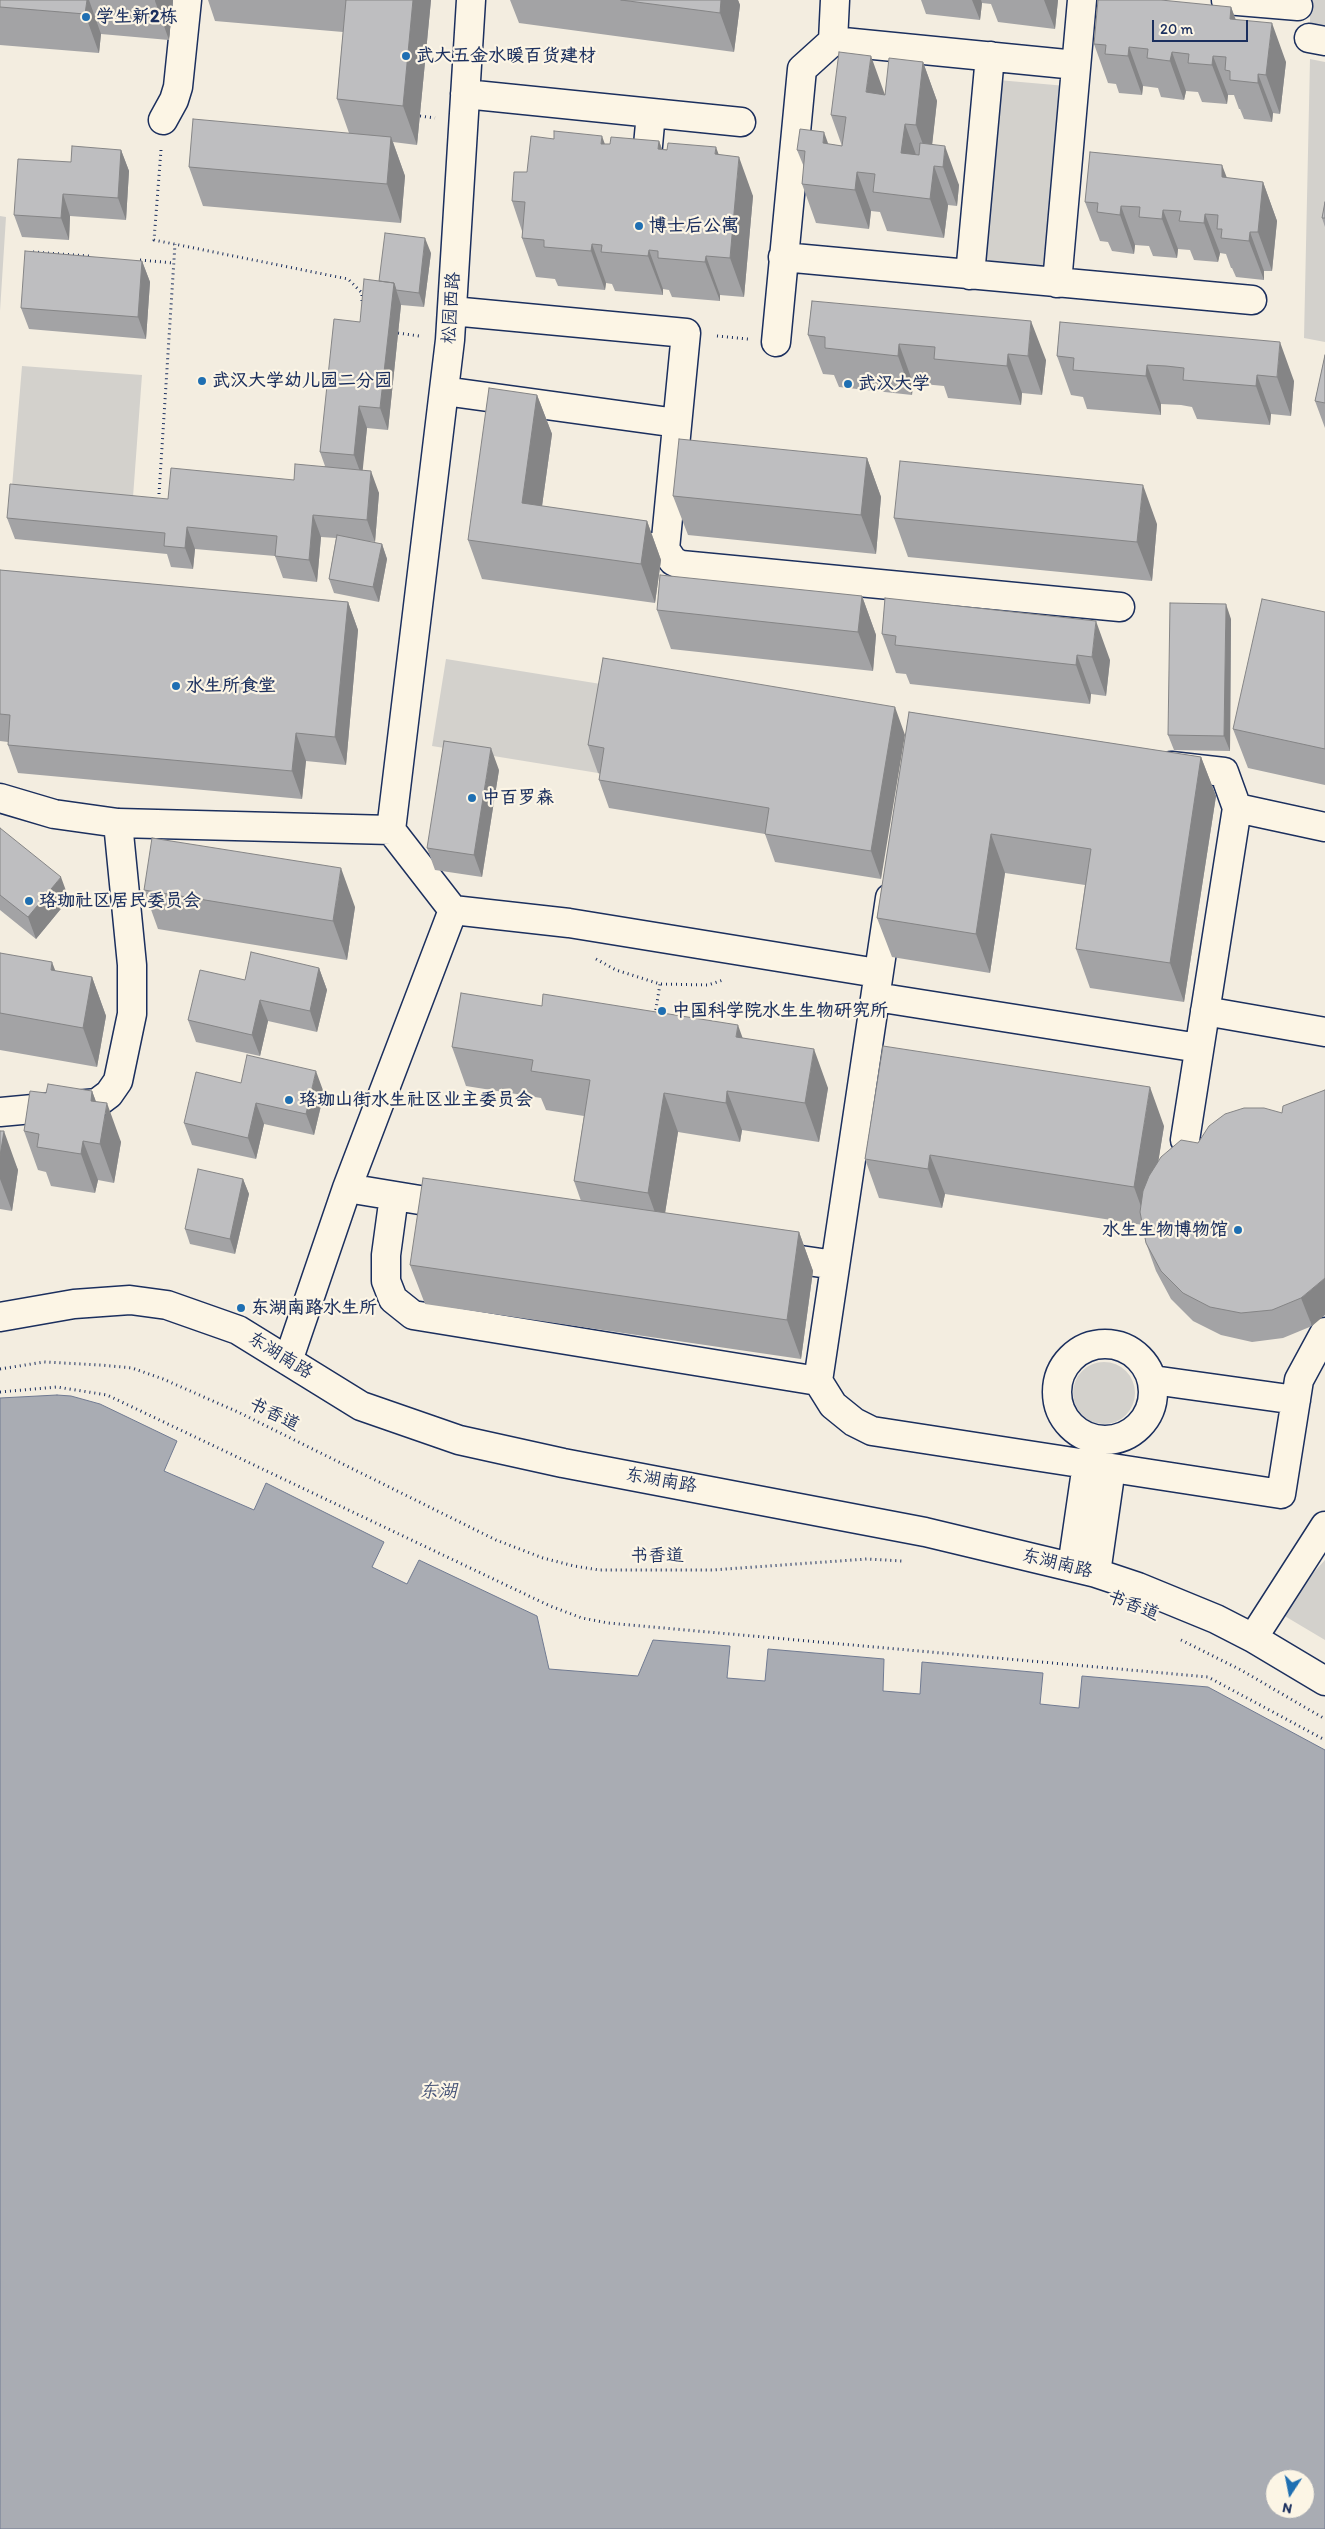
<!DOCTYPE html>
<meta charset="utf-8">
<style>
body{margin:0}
#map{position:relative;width:1325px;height:2529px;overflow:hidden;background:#f3ede0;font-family:Itim,sans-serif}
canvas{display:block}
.north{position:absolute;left:1265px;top:2469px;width:50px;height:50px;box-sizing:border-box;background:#fcf5e5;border:1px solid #a2a6af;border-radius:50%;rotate:191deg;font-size:14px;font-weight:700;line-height:20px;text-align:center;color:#1b2f5e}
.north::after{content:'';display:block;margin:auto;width:18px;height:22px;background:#1f6fb2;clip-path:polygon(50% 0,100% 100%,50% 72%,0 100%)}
.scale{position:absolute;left:1152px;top:20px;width:96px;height:22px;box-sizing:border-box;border:2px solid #1b2f5e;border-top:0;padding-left:6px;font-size:15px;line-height:18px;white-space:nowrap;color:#1b2f5e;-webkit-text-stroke:4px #fcf5e5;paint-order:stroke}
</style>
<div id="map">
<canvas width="1325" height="2529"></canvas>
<div class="north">N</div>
<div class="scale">20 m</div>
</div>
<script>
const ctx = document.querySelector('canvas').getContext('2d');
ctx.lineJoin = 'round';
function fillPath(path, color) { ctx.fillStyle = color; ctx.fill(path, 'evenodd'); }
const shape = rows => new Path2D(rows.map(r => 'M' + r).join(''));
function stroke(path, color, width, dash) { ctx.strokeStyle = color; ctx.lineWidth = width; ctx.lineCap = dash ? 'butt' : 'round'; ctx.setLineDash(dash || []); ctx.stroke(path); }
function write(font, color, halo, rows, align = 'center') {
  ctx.font = font + ' Itim,"LXGW WenKai TC",sans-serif'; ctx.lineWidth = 4.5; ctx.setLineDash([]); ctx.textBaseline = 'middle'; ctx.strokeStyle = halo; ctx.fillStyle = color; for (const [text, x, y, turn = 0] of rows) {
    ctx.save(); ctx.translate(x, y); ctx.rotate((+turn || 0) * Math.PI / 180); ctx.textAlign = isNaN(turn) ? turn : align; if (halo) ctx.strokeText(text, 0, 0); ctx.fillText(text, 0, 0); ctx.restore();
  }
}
const green = shape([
 [1310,0,1325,0,1325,29,1310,26],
 [1310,59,1325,62,1325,342,1304,338],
 [998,80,1066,86,1049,271,981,264],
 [0,216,6,217,0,311],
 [22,366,142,375,133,497,12,487],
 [446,659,613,686,598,773,432,746],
 '1073 1393a31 31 0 1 1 62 0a31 31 0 1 1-62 0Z',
 [1325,1560,1325,1640,1283,1615,1311,1575]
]);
const water = shape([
 [57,1395,71,1396,100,1404,177,1441,164,1471,254,1510,266,1483,384,1542,372,1567,407,1584,419,1560,537,1616,549,1669,638,1676,653,1640,730,1646,727,1678,765,1681,768,1649,884,1659,883,1691,920,1694,922,1662,1043,1673,1040,1704,1079,1708,1082,1676,1208,1687,1325,1750,1325,2529,0,2529,0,1398,57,1395],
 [1275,2479,1305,2479,1305,2509,1275,2509,1275,2479]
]);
const path = shape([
 [420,116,435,118],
 [161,150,154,240,348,279,362,293,362,302],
 [33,252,89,256],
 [140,260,174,263],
 [398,333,419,336],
 [717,336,748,339],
 [159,494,175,244],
 [596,959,616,970,660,984,708,985,723,980],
 [655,1015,660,984],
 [0,1369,44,1362,101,1365,132,1368,163,1379,238,1412,496,1540,543,1558,574,1566,599,1570,712,1570,867,1559,902,1561],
 [0,1392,57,1387,107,1395,550,1606,582,1618,608,1623,1208,1677,1325,1740],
 [1181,1640,1241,1670,1325,1719]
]);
const minor = shape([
 [1226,0,1298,6],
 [1309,38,1325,41],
 [833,41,1076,65],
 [465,94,741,122],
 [163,120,174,100,178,87,187,0],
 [645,178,651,113],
 [783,257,1252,300],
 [970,275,990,56],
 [1057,283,1082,0],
 [452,311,686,333,665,549],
 [776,342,802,69,833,41,835,0],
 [444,391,677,423],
 [619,543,665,549,673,561,681,565,1120,607],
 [1171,766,1224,772,1237,808,1185,1140],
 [0,798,54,814,118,823,391,830],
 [1237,808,1325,827],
 [890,898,818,1381,833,1405,854,1422,872,1431,1281,1494,1299,1380,1325,1332],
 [453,910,569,923,877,973],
 [876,997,1199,1048],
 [1205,1011,1325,1032],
 [0,1112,97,1103,109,1094,118,1081,132,1014,132,965,118,823],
 [347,1188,456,1206],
 [394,1196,386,1255,386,1281,393,1299,413,1315,818,1381],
 [773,1256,835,1265],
 [0,1317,74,1304,130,1300,167,1305,238,1330,361,1406,459,1440,563,1463,925,1532,1096,1573,1138,1587,1216,1619,1253,1638,1325,1681],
 '1057 1392a48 48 0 1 1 96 0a48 48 0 1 1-96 0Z',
 [288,1361,347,1188,453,910,391,830,450,340,471,0],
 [1153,1380,1296,1400],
 [1072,1567,1087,1464],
 [1096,1573,1111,1468],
 [1253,1638,1325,1526]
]);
const wall = shape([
 [0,0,173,0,169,40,101,34,99,53,0,45],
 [208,0,431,0,417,145,393,142,405,176,401,223,203,206,189,167,349,133,337,99,343,32,215,21],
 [510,0,738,0,740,5,734,52,519,23],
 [921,0,1058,0,1055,29,998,22,991,4,982,3,980,20,926,14],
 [1231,7,1236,20,1286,62,1280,114,1273,113,1272,122,1244,119,1240,109,1239,109,1234,95,1228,95,1227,104,1202,102,1198,92,1186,91,1184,100,1161,97,1158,88,1143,86,1142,95,1119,93,1116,84,1108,83,1094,44],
 [923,62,937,101,932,144,959,185,957,206,948,205,944,238,887,231,880,212,871,211,869,229,816,223,802,184,804,167,797,150,829,144,842,146,831,115,885,94],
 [659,141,662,149,718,155,753,196,744,297,720,295,720,301,672,297,669,290,663,289,663,295,615,291,612,284,606,283,605,290,558,286,555,279,536,277,522,238,522,231,512,201,527,172,605,144,610,144],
 [121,150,129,171,126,220,70,216,69,240,22,237,14,215,71,162],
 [1227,178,1263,182,1277,221,1272,271,1264,271,1264,280,1236,277,1232,268,1231,268,1226,254,1220,253,1218,262,1194,260,1190,250,1178,249,1177,258,1153,256,1149,246,1135,245,1134,254,1112,251,1108,242,1100,241,1085,202],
 [1325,202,1325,227,1322,218],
 [431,253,424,307,401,305,388,430,367,428,362,470,379,493,375,542,366,541,382,544,387,559,379,602,334,593,329,579,336,538,321,537,317,582,283,578,275,556,195,549,193,569,171,567,167,554,15,539,7,518,168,499,294,480,325,466,320,452,360,322,379,281],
 [142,261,150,282,146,339,29,329,21,308],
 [812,301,1046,360,1042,395,1022,393,1021,405,948,398,944,386,913,383,912,395,839,387,834,375,823,374,808,335],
 [1060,322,1294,381,1291,416,1271,414,1270,425,1197,419,1192,407,1181,405,1161,404,1161,415,1087,409,1083,397,1071,395,1057,356],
 [1325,355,1325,428,1315,401],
 [537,395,552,434,542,506,647,521,661,560,655,603,482,579,468,540],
 [867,458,881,497,876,554,688,535,673,496],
 [894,518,1157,524,1152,581,908,557],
 [0,570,348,602,358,630,346,765,306,761,302,799,18,773,8,745,8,742,0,741],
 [862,596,876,635,873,671,671,649,657,610],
 [885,598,1110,660,1106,696,1091,694,1090,704,910,684,906,674,896,673,882,634],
 [1325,612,1325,785,1248,768,1233,729],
 [1231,619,1230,751,1174,750,1168,735],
 [895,707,881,879,775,862,765,834,609,808,599,780,600,774,598,773,588,745],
 [909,712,1201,757,1216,796,1184,1002,1090,988,1076,949,1085,885,1005,873,990,973,892,957,877,918],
 [499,770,482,877,435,870,427,848],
 [0,828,69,899,36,939,0,910],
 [144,890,355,907,347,960,158,929],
 [0,953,55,971,92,977,106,1016,97,1067,0,1050],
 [319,968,327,990,317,1032,268,1021,260,1056,196,1042,188,1020,245,980],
 [742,1038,828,1088,819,1142,742,1130,740,1142,678,1132,665,1213,799,1232,813,1271,801,1359,425,1304,410,1265,581,1201,574,1181,584,1116,546,1110,541,1098,466,1086,452,1047],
 [241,1083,324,1093,314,1135,264,1124,256,1159,192,1145,184,1123],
 [92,1091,96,1102,121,1142,114,1183,98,1180,95,1193,51,1186,46,1172,38,1170,24,1131,46,1093],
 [1244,1108,1312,1326,1283,1338,1252,1342,1221,1335,1193,1321,1171,1299,1156,1271,1146,1243,1143,1225,945,1194,942,1208,879,1198,865,1159,1164,1126,1158,1162,1198,1143],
 [0,1131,18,1170,12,1211,0,1209],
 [243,1179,249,1194,235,1254,190,1244,185,1229]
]);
const shadedWall = shape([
 [87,0,89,0,101,34,99,53,85,14],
 [155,0,173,0,169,40,155,1],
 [413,0,431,0,417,145,403,106],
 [721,0,738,0,740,5,734,52,720,13],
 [972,0,981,0,982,3,980,20],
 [1044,0,1058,0,1055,29],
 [1231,7,1245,46,1230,19],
 [1272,23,1286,62,1280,114,1266,75],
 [1129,47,1143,86,1142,95,1128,56],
 [1172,52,1186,91,1184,100,1170,61],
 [871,56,885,95,881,132,866,92],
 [1213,56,1228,95,1227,104,1212,65],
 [923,62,937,101,930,164,916,125],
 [1258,74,1273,113,1272,122,1258,83],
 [905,124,919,163,901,153],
 [824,132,838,171,823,143],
 [602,136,616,175,601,144],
 [391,137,405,176,401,223,387,184],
 [659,141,673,180,658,149],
 [945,146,959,185,957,206,943,167],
 [716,147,730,186,715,154],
 [121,150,129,171,126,220,118,198],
 [739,157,753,196,744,297,730,258],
 [1222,165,1237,204,1222,177],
 [934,166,948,205,944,238,930,199],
 [857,172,871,211,869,229,855,190],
 [1263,182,1277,221,1272,271,1258,232],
 [63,194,70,216,69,240,61,218],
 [1121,206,1135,245,1134,254,1120,215],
 [1163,210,1178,249,1177,258,1162,219],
 [1205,214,1220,253,1218,262,1204,223],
 [1250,232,1264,271,1264,280,1249,241],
 [425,238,431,253,424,307,419,293],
 [592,244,606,283,605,290,591,251],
 [649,250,663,289,663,295,648,256],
 [706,256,720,295,720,301,705,262],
 [142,261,150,282,146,339,138,317],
 [394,283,401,305,388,430,380,408],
 [1031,321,1046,360,1042,395,1028,356],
 [1280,342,1294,381,1291,416,1277,377],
 [899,344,913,383,912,395,898,356],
 [1008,354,1022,393,1021,405,1007,366],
 [1147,365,1161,404,1161,415,1146,376],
 [1257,375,1271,414,1270,425,1256,386],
 [537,395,552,434,537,542,522,503],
 [359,406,367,428,362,477,354,455],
 [867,458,881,497,876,554,861,515],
 [371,471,379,493,375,542,367,520],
 [1143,485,1157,524,1152,581,1137,542],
 [313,515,321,537,317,582,309,560],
 [647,521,661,560,655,603,641,564],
 [187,527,195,549,193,569,185,548],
 [382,544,387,559,379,602,373,587],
 [862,596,876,635,873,671,858,632],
 [348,602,358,630,346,765,335,737],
 [1226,604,1231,619,1230,751,1224,736],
 [1096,621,1110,660,1106,696,1092,657],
 [1077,655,1091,694,1090,704,1076,665],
 [895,707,905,735,881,879,871,851],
 [296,733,306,761,302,799,292,771],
 [491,748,499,770,482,877,474,855],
 [1201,757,1216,796,1184,1002,1170,963],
 [991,834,1005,873,990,973,976,934],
 [341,868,355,907,347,960,333,921],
 [61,877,69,899,36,939,28,917],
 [52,962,67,1001,51,970],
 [319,968,327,990,317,1032,310,1011],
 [92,977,106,1016,97,1067,83,1028],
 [260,1000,268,1021,260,1056,252,1035],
 [738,1025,752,1064,736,1037],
 [814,1049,828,1088,819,1142,805,1103],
 [316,1071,324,1093,314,1135,306,1114],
 [1150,1087,1164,1126,1148,1226,1134,1187],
 [92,1091,104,1123,107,1103,121,1142,114,1183,100,1144,91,1101],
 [727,1091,742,1130,740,1142,726,1103],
 [664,1093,678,1132,662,1232,648,1193],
 [256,1103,264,1124,256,1159,248,1138],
 [4,1131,18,1170,12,1211,0,1179,0,1148],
 [83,1141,98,1180,95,1193,81,1154],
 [930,1155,945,1194,942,1208,928,1169],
 [243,1179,249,1194,235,1254,230,1239],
 [799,1232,813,1271,801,1359,787,1320],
 [1325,1278,1325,1315,1312,1326,1301,1298]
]);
const building = shape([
 [0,0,87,0,85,14,0,7,0,0],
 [346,0,413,0,403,106,337,99,346,0],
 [621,0,721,0,720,13,621,0],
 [1098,0,1161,0,1231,7,1230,19,1272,23,1266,75,1258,74,1258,83,1230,80,1230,71,1225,70,1226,57,1213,56,1212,65,1188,63,1189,54,1172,52,1170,61,1147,58,1148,49,1129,47,1128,56,1105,54,1106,45,1094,44,1098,0],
 [839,52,871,56,866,92,885,95,889,58,923,62,916,125,905,124,901,153,919,155,920,143,945,146,943,167,934,166,930,199,873,192,875,174,857,172,855,190,802,184,805,151,797,150,800,129,824,132,823,143,842,146,846,117,831,115,839,52],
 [193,119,391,137,387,184,189,167,193,119],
 [554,131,602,136,601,144,610,144,611,137,659,141,658,149,667,150,668,143,716,147,715,154,739,157,730,258,706,256,705,262,658,258,658,251,649,250,648,256,601,252,602,245,592,244,591,251,544,247,544,240,522,238,525,202,512,201,514,172,527,172,531,136,554,139,554,131],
 [72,146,121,150,118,198,63,194,61,218,14,215,18,159,71,162,72,146],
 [1090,152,1222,165,1222,177,1263,182,1258,232,1250,232,1249,241,1221,238,1222,229,1217,229,1218,215,1205,214,1204,223,1179,221,1181,211,1163,210,1162,219,1139,217,1140,207,1121,206,1120,215,1097,212,1098,203,1085,202,1090,152],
 [1325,202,1325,218,1322,218,1325,202],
 [385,233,425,238,419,293,396,290,394,283,379,281,385,233],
 [25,251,142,261,138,317,21,308,25,251],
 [364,279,394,283,380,408,359,406,354,455,320,452,334,319,360,322,364,279],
 [812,301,1031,321,1028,356,1008,354,1007,366,934,359,935,347,899,344,898,356,825,348,825,337,808,335,812,301],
 [1060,322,1280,342,1277,377,1257,375,1256,386,1183,380,1184,368,1166,366,1147,365,1146,376,1073,370,1074,358,1057,356,1060,322],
 [1325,355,1325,403,1315,401,1325,355],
 [489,388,537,395,522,503,647,521,641,564,468,540,489,388],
 [679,439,867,458,861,515,673,496,679,439],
 [900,461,1143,485,1137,542,894,518,900,461],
 [295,464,371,471,367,520,313,515,309,560,275,556,277,536,187,527,185,548,164,546,165,533,7,518,10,484,168,499,171,468,294,480,295,464],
 [337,535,382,544,373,587,329,579,337,535],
 [0,570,348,602,335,737,296,733,292,771,8,745,10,715,0,714,0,570],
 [660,575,862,596,858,632,657,610,660,575],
 [885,598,1096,621,1092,657,1077,655,1076,665,895,645,896,636,882,634,885,598],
 [1262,599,1325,612,1325,749,1233,729,1262,599],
 [1170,603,1226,604,1224,736,1168,735,1170,603],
 [603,658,895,707,871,851,765,834,769,808,599,780,604,748,588,745,603,658],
 [909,712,1201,757,1170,963,1076,949,1091,849,991,834,976,934,877,918,909,712],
 [444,741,491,748,474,855,427,848,444,741],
 [0,828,61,877,28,917,0,895,0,828],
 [152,838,341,868,333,921,144,890,152,838],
 [251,952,319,968,310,1011,260,1000,252,1035,188,1020,200,970,245,980,251,952],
 [0,953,52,962,51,970,92,977,83,1028,0,1013,0,953],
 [461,993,542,1006,543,994,738,1025,736,1037,814,1049,805,1103,727,1091,726,1103,664,1093,648,1193,574,1181,590,1080,531,1071,533,1060,452,1047,461,993],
 [883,1046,1150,1087,1134,1187,930,1155,928,1169,865,1159,883,1046],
 [247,1055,316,1071,306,1114,256,1103,248,1138,184,1123,196,1072,241,1083,247,1055],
 [48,1084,92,1091,91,1101,107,1103,100,1144,83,1141,81,1154,37,1147,39,1134,24,1131,30,1091,46,1093,48,1084],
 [1325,1090,1325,1278,1301,1298,1272,1310,1241,1313,1210,1307,1183,1293,1161,1271,1146,1243,1140,1212,1143,1191,1149,1176,1161,1157,1181,1140,1198,1143,1209,1126,1225,1114,1244,1108,1264,1108,1282,1113,1283,1106,1325,1090],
 [0,1131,4,1131,0,1156,0,1131],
 [198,1169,243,1179,230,1239,185,1229,198,1169],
 [423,1178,799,1232,787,1320,410,1265,423,1178]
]);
const markers = [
 [86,17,5,"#1f6fb2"],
 [406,56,5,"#1f6fb2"],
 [639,226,5,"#1f6fb2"],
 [202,381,5,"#1f6fb2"],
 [848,384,5,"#1f6fb2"],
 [176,686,5,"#1f6fb2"],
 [472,798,5,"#1f6fb2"],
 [29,901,5,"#1f6fb2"],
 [662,1011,5,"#1f6fb2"],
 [289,1100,5,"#1f6fb2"],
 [1238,1230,5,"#1f6fb2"],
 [241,1308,5,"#1f6fb2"]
];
const poiNames = [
 ["学生新2栋",96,17],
 ["武大五金水暖百货建材",416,56],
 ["博士后公寓",649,226],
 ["武汉大学幼儿园二分园",212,381],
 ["武汉大学",858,384],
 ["水生所食堂",186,686],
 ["中百罗森",482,798],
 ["珞珈社区居民委员会",39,901],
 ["中国科学院水生生物研究所",672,1011],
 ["珞珈山街水生社区业主委员会",299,1100],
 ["水生生物博物馆",1228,1230,"right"],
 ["东湖南路水生所",251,1308]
];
const streetNames = [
 ["松园西路",452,308,-86],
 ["东湖南路",280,1356,32],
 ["书香道",274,1415,26],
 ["东湖南路",661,1481,10],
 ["书香道",657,1556],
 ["东湖南路",1057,1564,14],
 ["书香道",1133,1606,21]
];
const waterNames = [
 ["东湖",438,2092]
];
fillPath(green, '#d3d1cc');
fillPath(water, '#a9acb3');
stroke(water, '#707a91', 1);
stroke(minor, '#1b2f5e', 31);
stroke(path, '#1b2f5e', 3, [1, 4]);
stroke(minor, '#fcf5e5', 28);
fillPath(wall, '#a3a3a5');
fillPath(shadedWall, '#858586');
fillPath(building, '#bebec0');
stroke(building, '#858586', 1);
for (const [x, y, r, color] of markers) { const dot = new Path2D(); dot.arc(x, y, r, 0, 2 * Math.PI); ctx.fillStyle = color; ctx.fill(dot); stroke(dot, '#fcf5e5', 2); }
write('bold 18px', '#1b2f5e', '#fcf5e5', poiNames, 'left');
write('18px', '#1b2f5e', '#fcf5e5', streetNames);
write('italic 19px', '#465478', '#fcf5e5', waterNames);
</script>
